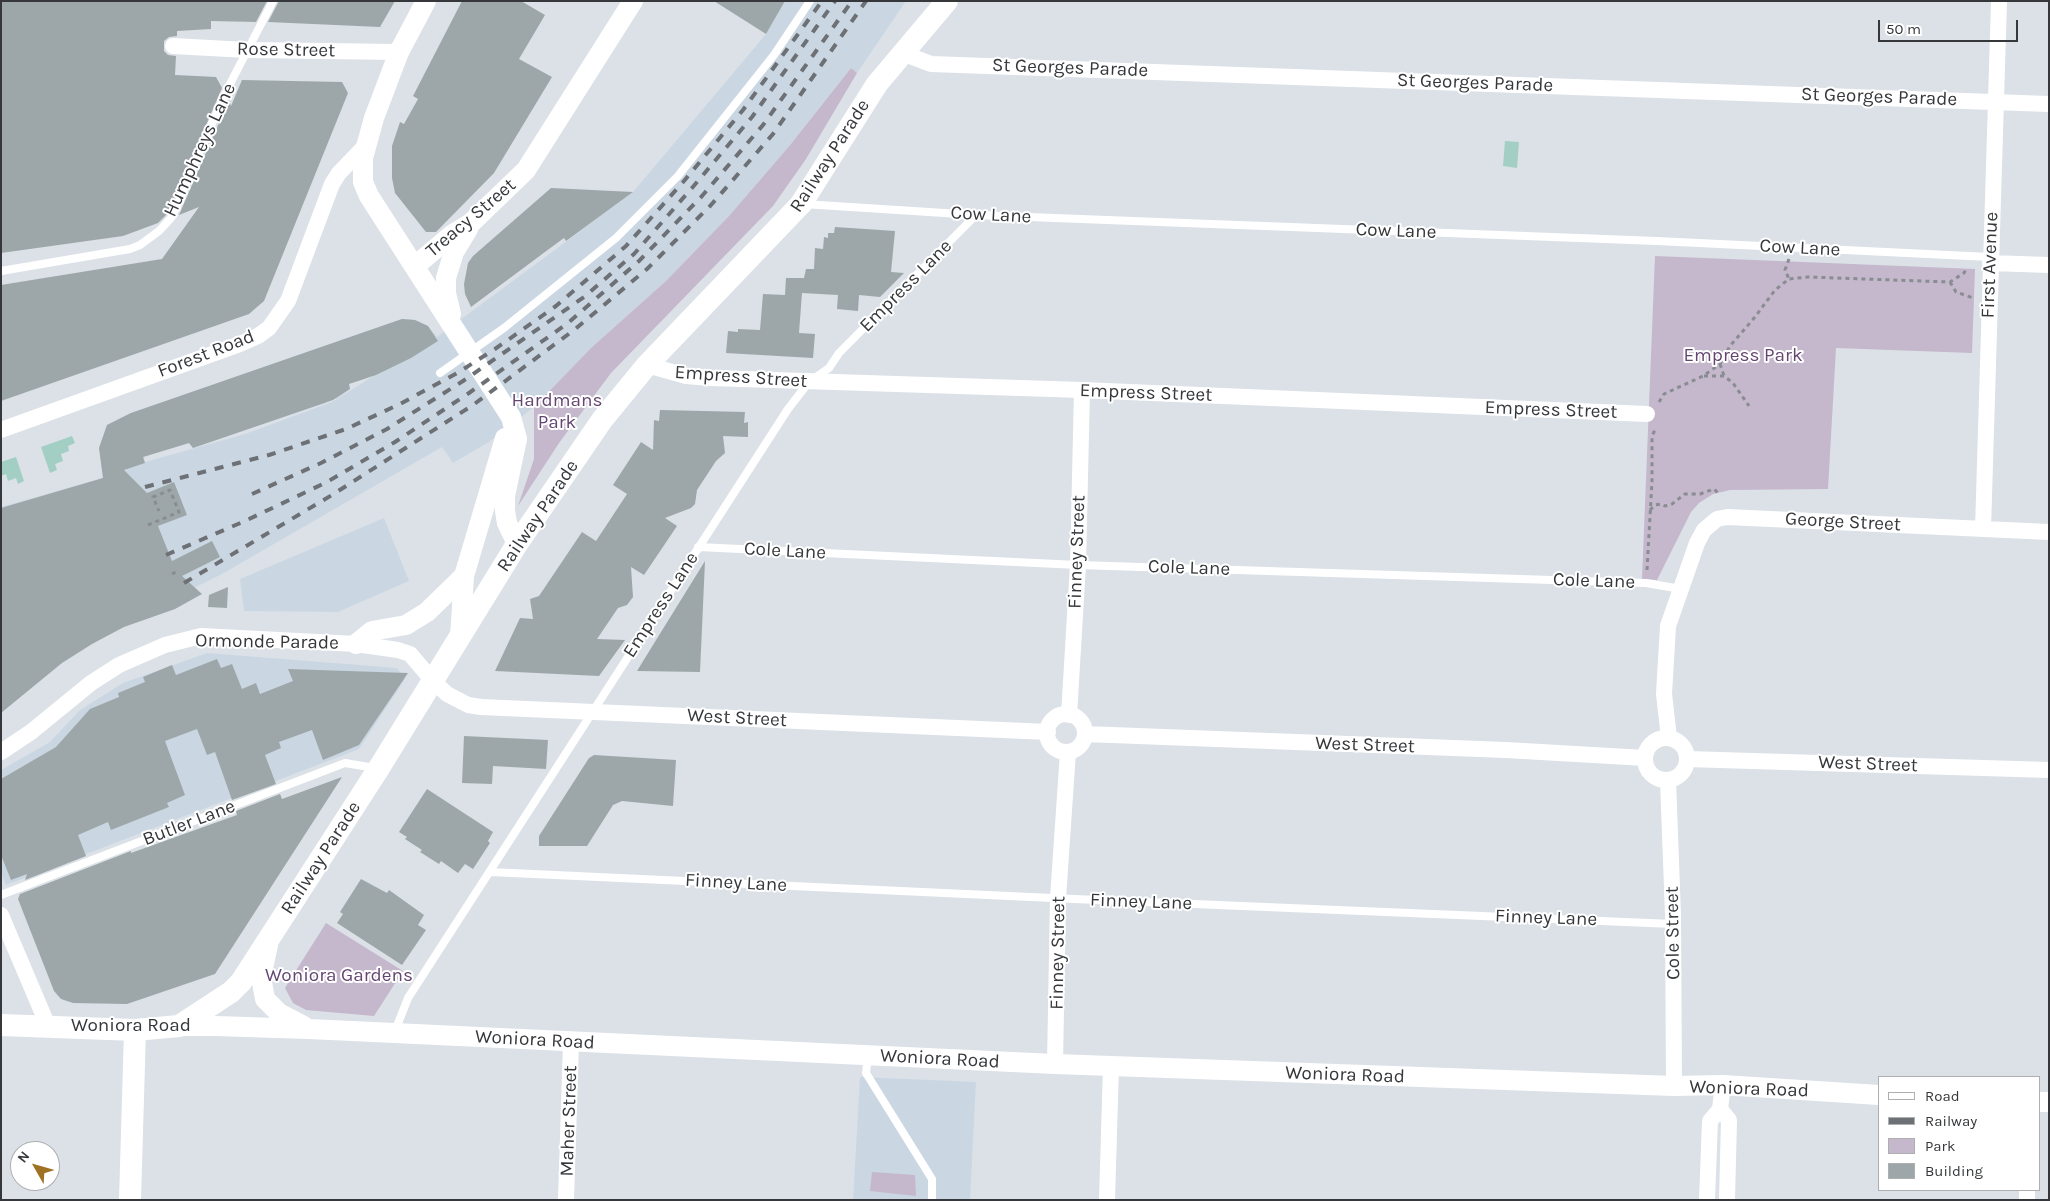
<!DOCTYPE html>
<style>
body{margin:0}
#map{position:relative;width:2050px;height:1201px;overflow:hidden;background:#dbe1e7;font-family:Karla,sans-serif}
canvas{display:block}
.frame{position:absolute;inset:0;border:2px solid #35373a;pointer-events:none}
.legend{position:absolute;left:1878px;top:1076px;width:162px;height:115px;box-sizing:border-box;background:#fff;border:1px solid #aeafb0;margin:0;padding:6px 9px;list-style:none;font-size:15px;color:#35373a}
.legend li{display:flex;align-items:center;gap:10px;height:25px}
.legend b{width:25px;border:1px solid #aeafb0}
.north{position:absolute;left:10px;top:1141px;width:50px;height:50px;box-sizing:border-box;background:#fff;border:1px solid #aeafb0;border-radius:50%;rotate:308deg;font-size:14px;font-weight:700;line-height:20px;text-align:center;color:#35373a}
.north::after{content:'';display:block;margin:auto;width:18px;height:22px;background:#9e7222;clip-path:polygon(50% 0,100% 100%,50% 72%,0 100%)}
.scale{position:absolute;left:1878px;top:20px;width:140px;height:22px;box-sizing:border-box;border:2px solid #35373a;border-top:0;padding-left:6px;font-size:15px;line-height:18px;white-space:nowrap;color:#35373a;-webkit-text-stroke:4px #fff;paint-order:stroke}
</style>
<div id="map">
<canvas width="2050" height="1201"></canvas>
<div class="frame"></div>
<ul class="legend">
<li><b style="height:6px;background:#fff"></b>Road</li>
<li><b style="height:6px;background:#6d7074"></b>Railway</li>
<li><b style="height:14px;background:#c5b7cc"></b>Park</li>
<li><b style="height:14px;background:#9da7a9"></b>Building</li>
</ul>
<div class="north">N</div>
<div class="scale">50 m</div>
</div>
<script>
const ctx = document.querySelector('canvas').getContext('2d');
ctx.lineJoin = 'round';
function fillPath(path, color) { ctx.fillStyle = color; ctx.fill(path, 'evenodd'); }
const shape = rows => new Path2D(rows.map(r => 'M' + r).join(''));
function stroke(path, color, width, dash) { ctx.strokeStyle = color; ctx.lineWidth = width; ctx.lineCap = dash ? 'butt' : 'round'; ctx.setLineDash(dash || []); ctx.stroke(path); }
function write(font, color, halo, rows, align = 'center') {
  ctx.font = font + ' Karla,sans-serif'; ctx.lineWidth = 4; ctx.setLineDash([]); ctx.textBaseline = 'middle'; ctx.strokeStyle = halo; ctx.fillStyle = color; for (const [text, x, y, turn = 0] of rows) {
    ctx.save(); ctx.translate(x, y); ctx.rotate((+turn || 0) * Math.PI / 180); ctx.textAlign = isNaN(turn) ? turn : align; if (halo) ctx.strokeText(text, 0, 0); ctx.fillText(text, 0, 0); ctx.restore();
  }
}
const built = shape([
 [785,1,906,1,857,73,851,68,791,144,729,216,666,281,591,348,534,407,489,442,453,463,442,447,222,574,1,684,1,507,103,478,99,448,107,425,128,414,402,319,415,320,428,326,437,337,633,192,766,34],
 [375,375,332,402,245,434,145,462,144,457,189,443,193,448,326,403,325,400,334,396,336,399,350,389,349,384],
 [384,518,409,581,338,612,244,611,240,579],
 [207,653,397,668,405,679,359,749,6,885,1,873,1,770,50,742,80,710,123,683],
 [860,1077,976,1082,970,1200,853,1200]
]);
const green = shape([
 [851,68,857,73,806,159,773,206,611,373,559,443,518,506,534,459,534,407,591,348,666,281,729,216,791,144],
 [1655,256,1975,269,1972,353,1836,348,1828,489,1730,490,1713,494,1699,503,1691,512,1657,580,1642,579],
 [326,923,403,971,374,1016,306,1010,293,1003,285,988],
 [872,1172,915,1175,916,1196,870,1191]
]);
const water = shape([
 [1505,141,1519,142,1517,168,1503,166],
 [72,436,75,443,68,446,69,451,61,454,63,461,55,464,57,470,50,473,41,447],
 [16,457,24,481,18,484,16,478,8,481,6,474,1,476,1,462]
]);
const building = shape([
 [1,1,267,1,256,22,211,21,211,29,177,31,177,36,169,37,164,41,164,51,168,55,176,56,175,75,216,77,222,88,173,202,166,215,158,223,123,236,1,253],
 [279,1,395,1,380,27,268,22],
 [462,1,521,1,545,15,519,59,552,77,494,173,436,232,426,232,395,193,392,178,392,146,400,122,404,124,418,99,413,96],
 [714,1,785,1,766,34],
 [242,80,342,82,348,93,264,301,249,314,1,401,1,285,162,259,199,207,179,215,229,100,231,106],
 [551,188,633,192,566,241,564,238,549,249,471,307,465,294,464,284,468,263,473,256],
 [835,227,895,231,891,272,904,273,880,297,859,295,858,311,837,309,838,295,802,293,799,333,815,334,813,358,726,353,728,331,738,332,738,329,760,330,763,294,785,295,786,278,804,278,806,269,814,269,815,248,823,249,824,237,828,238,828,233,834,233],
 [402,319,415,320,428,326,438,341,411,358,376,375,349,384,350,389,333,400,193,448,189,443,143,457,145,463,124,470,147,493,174,482,187,515,158,526,172,561,212,541,220,557,182,576,202,594,175,609,124,627,92,644,62,663,1,713,1,508,103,478,99,448,107,425,131,413],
 [660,410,745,412,744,423,748,422,748,437,723,436,725,453,716,461,697,490,695,504,691,508,665,518,677,526,644,575,631,567,633,597,627,605,618,608,597,639,625,640,599,676,495,671,520,618,533,619,530,599,539,596,582,532,596,541,627,494,613,485,641,442,653,450,654,420,659,421],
 [705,561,700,672,637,671,653,645],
 [228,587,227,608,208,607,209,595],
 [217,659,221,668,232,664,242,689,256,683,260,694,293,681,288,669,408,673,359,745,323,760,312,730,279,742,281,748,265,755,276,784,232,800,215,752,207,755,197,729,165,741,185,795,167,803,169,807,111,830,108,822,78,835,86,856,25,880,27,874,11,880,1,855,1,779,56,747,90,709,119,697,118,693,145,682,143,677,172,665,176,675],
 [464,736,548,740,546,769,493,766,492,784,462,783],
 [594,755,676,760,673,806,622,801,613,805,587,846,539,846,539,836,589,758],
 [342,777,215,974,127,1004,73,1003,61,999,54,991,18,899,20,894,131,851,131,853,237,815,236,811,280,794,282,799],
 [427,789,493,832,488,841,490,843,473,869,465,864,458,873,441,861,439,864,420,852,422,850,405,839,407,837,399,832],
 [361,879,387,893,389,890,424,915,418,925,426,930,402,965,337,923,343,914,340,912]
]);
const path = shape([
 [1789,259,1785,270,1789,279],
 [1950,282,1956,292,1973,298],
 [1720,364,1724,376],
 [1704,376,1724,376,1733,383,1749,406],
 [1659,402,1664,394,1703,376,1720,364,1730,346,1755,317,1775,290,1789,279,1808,277,1950,282,1964,273,1967,267],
 [1650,510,1655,505,1661,504,1665,506,1672,504,1685,494,1700,494,1714,489,1718,493],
 [148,525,179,512,170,490,153,497,159,511],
 [1647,570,1652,481,1652,436,1656,428],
 [172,574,178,571]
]);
const service = shape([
 [803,204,976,215,1657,241,1990,257],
 [1,271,130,249,140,245,159,231,171,218,178,204,202,145,231,82,273,1],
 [440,373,504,328,616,238,678,176,774,55,810,1],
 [698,547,1078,565,1646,583,1681,589],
 [490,872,1074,899,1673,924],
 [1,895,345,763,375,768],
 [395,1031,408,998,788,409,809,382,829,368,839,353,976,215],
 [868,1055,866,1073,932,1179,932,1200]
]);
const minor = shape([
 [173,46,247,50,399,52],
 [902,53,931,64,2049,104],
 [1990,263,2049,265],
 [647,365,686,376,711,378,1082,390,1647,414],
 [1,430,240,344,258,336,269,328,288,301,332,184,339,173,366,145],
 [1983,529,1999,1],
 '1047 733a19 19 0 1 1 38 0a19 19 0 1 1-38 0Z',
 [1069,715,1078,565,1082,390],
 [1085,734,1506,750,1645,758],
 [1669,738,1664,694,1668,626,1697,543,1704,530,1717,519,1727,517,2049,532],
 '1645 759a21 21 0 1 1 42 0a21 21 0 1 1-42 0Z',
 [1,752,31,732,91,683,119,665,165,645,201,636,356,644,398,650,410,654,433,681,447,694,468,705,481,707,1048,732],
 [1687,759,2049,770],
 [1668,780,1673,915,1674,1086],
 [1,915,48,1026],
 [1055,1064,1058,898,1068,752],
 [1720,1109,1729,1120,1727,1200],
 [566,1200,571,1042],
 [1107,1200,1111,1066],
 [1707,1200,1710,1121,1720,1109,1723,1085],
 [2027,1200,2027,1190]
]);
const tertiary = shape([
 [426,1,399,52,374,118,363,158,363,182,369,196,511,417,517,439,505,496,505,511,507,523,517,544],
 [415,266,453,234,471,223,526,170,633,1],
 [451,314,446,293,446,278,454,252,468,229],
 [460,637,464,576,505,438],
 [356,644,372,631,406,625,427,612,464,576],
 [268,945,261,977,265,999,279,1013,304,1026],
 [179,1026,215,1026,309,1029,1055,1064,1674,1086,1723,1085,1879,1095],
 [2039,1102,2049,1102]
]);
const secondary = shape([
 [1,1025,135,1030,179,1026,231,992,241,982,379,768,517,544,602,420,647,365,801,204,877,84,947,1],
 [130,1200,135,1030]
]);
const rail = shape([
 [145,487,269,455,346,429,400,404,459,372,495,349,556,306,626,246,684,181,743,110,822,1],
 [252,494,321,463,387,429,463,381,584,297,634,254,692,188,752,117,835,1],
 [166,555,245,521,327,482,395,442,469,393,568,323,639,261,702,196,763,125,852,1],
 [184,583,332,495,473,405,574,330,647,269,711,205,773,134,866,1]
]);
const streetNames = [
 ["Rose Street",286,50,1],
 ["St Georges Parade",1070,68,2],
 ["St Georges Parade",1475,83,2],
 ["St Georges Parade",1879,97,2],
 ["Humphreys Lane",200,150,-65],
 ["Railway Parade",830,156,-57],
 ["Cow Lane",991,215,3],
 ["Treacy Street",471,218,-40],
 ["Cow Lane",1396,231,2],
 ["Cow Lane",1800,248,3],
 ["First Avenue",1990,265,-88],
 ["Empress Lane",906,286,-45],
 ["Forest Road",206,354,-21],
 ["Empress Street",741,377,4],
 ["Empress Street",1146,393,2],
 ["Empress Street",1551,410,2],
 ["Railway Parade",538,516,-56],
 ["George Street",1843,522,3],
 ["Cole Lane",785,551,3],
 ["Finney Street",1077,552,-88],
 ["Cole Lane",1189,568,2],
 ["Cole Lane",1594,581,2],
 ["Empress Lane",661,605,-57],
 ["Ormonde Parade",267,642,1],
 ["West Street",737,718,3],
 ["West Street",1365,745,2],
 ["West Street",1868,764,2],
 ["Butler Lane",189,823,-21],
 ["Railway Parade",321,858,-57],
 ["Finney Lane",736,883,3],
 ["Finney Lane",1141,902,2],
 ["Finney Lane",1546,918,2],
 ["Cole Street",1673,933,-91],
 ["Finney Street",1058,953,-89],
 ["Woniora Road",131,1026],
 ["Woniora Road",535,1040,3],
 ["Woniora Road",940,1059,3],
 ["Woniora Road",1345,1075,2],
 ["Woniora Road",1749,1089,2],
 ["Maher Street",569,1121,-88]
];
const parkNames = [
 ["Empress Park",1743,356],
 ["Hardmans",557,401],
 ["Park",557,423],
 ["Woniora Gardens",339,976]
];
fillPath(built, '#cad7e3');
fillPath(green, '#c5b7cc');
fillPath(water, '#a3cec4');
fillPath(building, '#9da7a9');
stroke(path, '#898d92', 3, [4, 4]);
stroke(service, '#fff', 8);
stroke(minor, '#fff', 16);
stroke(tertiary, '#fff', 20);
stroke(secondary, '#fff', 22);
stroke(rail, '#6d7074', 4, [9, 9]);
write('19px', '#35373a', '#fff', streetNames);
write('19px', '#634671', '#fff', parkNames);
</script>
